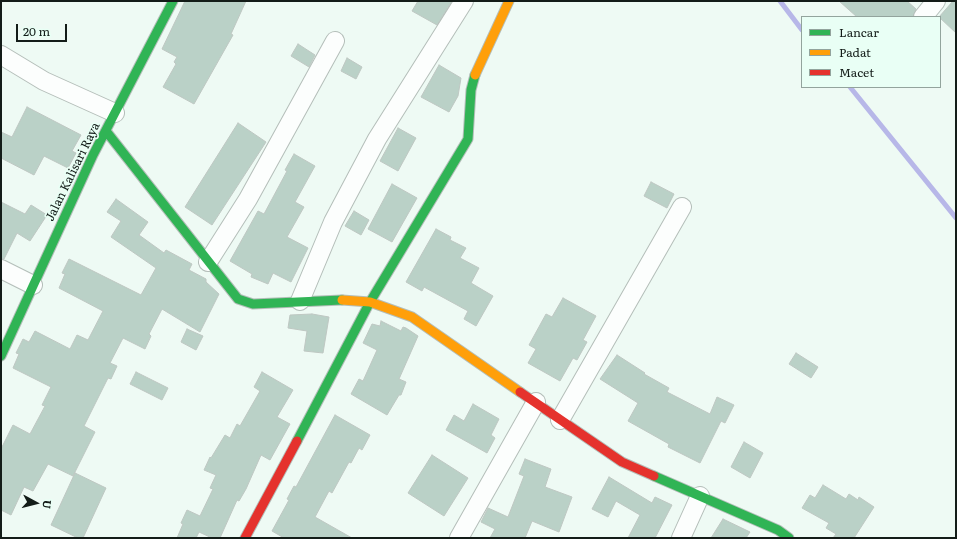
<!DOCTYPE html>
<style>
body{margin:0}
#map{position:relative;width:957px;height:539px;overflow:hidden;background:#eefaf4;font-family:Literata,serif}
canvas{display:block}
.frame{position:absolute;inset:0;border:2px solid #131c18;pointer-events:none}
.legend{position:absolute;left:801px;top:16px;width:140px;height:72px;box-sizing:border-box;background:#e9fff5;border:1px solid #93a49d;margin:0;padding:5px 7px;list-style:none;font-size:12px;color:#131c18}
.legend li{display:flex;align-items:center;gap:8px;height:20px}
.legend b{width:20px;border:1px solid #93a49d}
.north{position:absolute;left:16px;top:483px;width:40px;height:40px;-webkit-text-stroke:3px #e9fff5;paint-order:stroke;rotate:97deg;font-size:11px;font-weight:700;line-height:16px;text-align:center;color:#131c18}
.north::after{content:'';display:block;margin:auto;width:14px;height:18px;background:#131c18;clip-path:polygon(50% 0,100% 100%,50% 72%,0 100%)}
.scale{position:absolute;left:16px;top:24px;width:51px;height:18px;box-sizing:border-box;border:2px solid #131c18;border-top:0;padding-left:5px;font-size:12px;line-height:14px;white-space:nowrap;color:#131c18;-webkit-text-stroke:3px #e9fff5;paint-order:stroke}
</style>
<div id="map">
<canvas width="957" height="539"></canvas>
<div class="frame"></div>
<ul class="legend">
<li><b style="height:5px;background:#30b455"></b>Lancar</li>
<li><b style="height:5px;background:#ff9f0a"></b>Padat</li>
<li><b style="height:5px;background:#e5322d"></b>Macet</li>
</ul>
<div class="north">U</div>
<div class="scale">20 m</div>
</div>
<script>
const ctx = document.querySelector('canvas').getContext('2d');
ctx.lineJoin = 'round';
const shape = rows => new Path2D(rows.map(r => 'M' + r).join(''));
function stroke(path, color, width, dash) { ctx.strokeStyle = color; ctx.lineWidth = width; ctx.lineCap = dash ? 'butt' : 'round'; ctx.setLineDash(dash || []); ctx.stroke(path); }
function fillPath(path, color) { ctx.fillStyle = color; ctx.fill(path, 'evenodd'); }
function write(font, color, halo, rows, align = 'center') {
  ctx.font = font + ' Literata,serif'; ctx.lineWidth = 3.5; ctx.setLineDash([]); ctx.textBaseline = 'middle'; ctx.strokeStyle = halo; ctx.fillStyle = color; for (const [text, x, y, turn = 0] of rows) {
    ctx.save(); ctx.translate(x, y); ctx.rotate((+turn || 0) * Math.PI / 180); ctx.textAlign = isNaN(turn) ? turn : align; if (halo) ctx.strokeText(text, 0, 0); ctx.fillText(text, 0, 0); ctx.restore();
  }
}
const stream = shape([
 [780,1,802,30],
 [850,87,956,218]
]);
const building = shape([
 [185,1,246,1,231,34,233,35,194,104,163,87,176,64,174,62,177,57,162,49,185,1],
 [418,1,452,1,437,25,412,11,418,1],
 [839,1,907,1,916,9,913,17,857,17,839,1],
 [953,1,956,1,956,33,939,17,953,1],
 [298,44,315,55,309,67,291,56,298,44],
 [347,58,362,67,356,79,341,71,347,58],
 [439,65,461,78,458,96,449,112,421,97,439,65],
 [27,107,81,135,72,151,76,153,68,168,44,156,34,175,1,158,1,132,12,137,27,107],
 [238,123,266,142,212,225,185,207,238,123],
 [398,128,416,138,398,171,380,161,398,128],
 [294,154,315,166,295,202,304,207,287,237,308,248,291,282,273,273,268,284,251,277,252,274,230,261,258,211,264,214,287,171,285,170,294,154],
 [651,182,674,194,667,208,644,196,651,182],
 [392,184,417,198,392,242,368,229,392,184],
 [116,199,148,222,139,235,164,253,166,250,192,264,189,270,206,279,206,282,219,294,200,332,162,309,149,334,151,336,145,349,123,338,110,363,117,366,111,379,108,378,84,426,95,432,73,476,48,464,33,491,24,487,11,515,1,510,1,449,13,425,30,434,45,406,42,405,51,387,13,368,19,354,16,353,23,339,29,342,35,331,70,349,77,335,88,340,103,311,59,288,65,274,62,273,69,259,141,295,156,268,111,237,121,221,107,212,116,199],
 [1,202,25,214,31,205,47,215,30,241,17,233,4,259,1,259,1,202],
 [354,211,369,220,361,235,345,226,354,211],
 [436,229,451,237,450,240,466,248,460,258,479,268,471,283,493,296,476,326,464,319,468,311,424,287,422,291,406,282,436,229],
 [563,298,596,316,583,340,587,342,577,360,573,358,560,381,528,363,536,349,529,345,546,314,552,317,563,298],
 [312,314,329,317,323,353,304,351,307,331,288,328,290,315,312,314],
 [381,321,401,331,403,327,406,328,418,336,399,379,406,382,401,395,399,395,387,415,351,394,359,379,363,381,377,350,363,343,372,324,380,326,381,321],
 [187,329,203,336,196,350,181,342,187,329],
 [796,353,818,367,811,378,789,364,796,353],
 [617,355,645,373,644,374,669,388,667,392,710,414,717,397,734,405,725,423,721,421,700,463,668,447,669,444,628,421,638,403,600,379,617,355],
 [136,372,168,388,162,400,130,384,136,372],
 [262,372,293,390,277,417,290,424,270,460,261,455,246,489,239,501,237,500,220,538,212,538,199,532,196,538,177,538,183,524,181,523,187,510,200,516,213,489,210,488,216,475,204,470,210,457,211,458,225,435,230,438,237,424,240,426,260,391,254,387,262,372],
 [473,404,499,419,491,435,495,438,487,453,446,430,454,415,464,421,473,404],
 [335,415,370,435,362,450,359,448,351,463,349,462,332,493,329,491,315,517,352,538,284,538,272,531,289,500,287,499,294,486,296,487,335,415],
 [744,442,763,453,750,478,731,467,744,442],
 [432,455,468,478,444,516,408,493,432,455],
 [525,459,551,469,545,487,572,497,559,532,532,521,525,538,490,538,495,529,481,522,488,508,508,517,524,476,519,474,525,459],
 [75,473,106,488,83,538,78,538,51,525,75,473],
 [609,477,652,503,655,497,672,505,655,538,628,538,640,515,616,501,608,517,592,509,609,477],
 [823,485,846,499,849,494,858,500,859,497,874,507,854,538,833,538,836,534,826,528,829,523,802,508,810,495,815,498,823,485],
 [723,519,750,532,746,538,711,538,723,519]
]);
const street = shape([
 [923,17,936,1],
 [1,55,44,81,115,113],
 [208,262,248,199,335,41],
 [1,269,33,285],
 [300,301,333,222,377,139,464,1],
 [560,420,682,207],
 [459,538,536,402],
 [681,538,700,496]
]);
const fast = shape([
 [106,131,238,299,253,304,342,300],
 [1,356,93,155,173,1],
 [297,441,370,302,468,139,471,90,475,75],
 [654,476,778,530,789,538]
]);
const slow = shape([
 [475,75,509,1],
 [342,300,370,302,412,317,520,392]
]);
const jam = shape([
 [520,392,622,462,654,476],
 [245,538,297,441]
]);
const streetNames = [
 ["Jalan Kalisari Raya",73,172,-64]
];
stroke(stream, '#b7b7e8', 5);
fillPath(building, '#bad1c7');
stroke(building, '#bec7c2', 1);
stroke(street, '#b4beb9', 20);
stroke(fast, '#b4beb9', 11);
stroke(slow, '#b4beb9', 11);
stroke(jam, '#b4beb9', 11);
stroke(street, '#fcfefd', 18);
stroke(fast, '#30b455', 9);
stroke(slow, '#ff9f0a', 9);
stroke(jam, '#e5322d', 9);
write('12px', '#131c18', '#e9fff5', streetNames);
</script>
